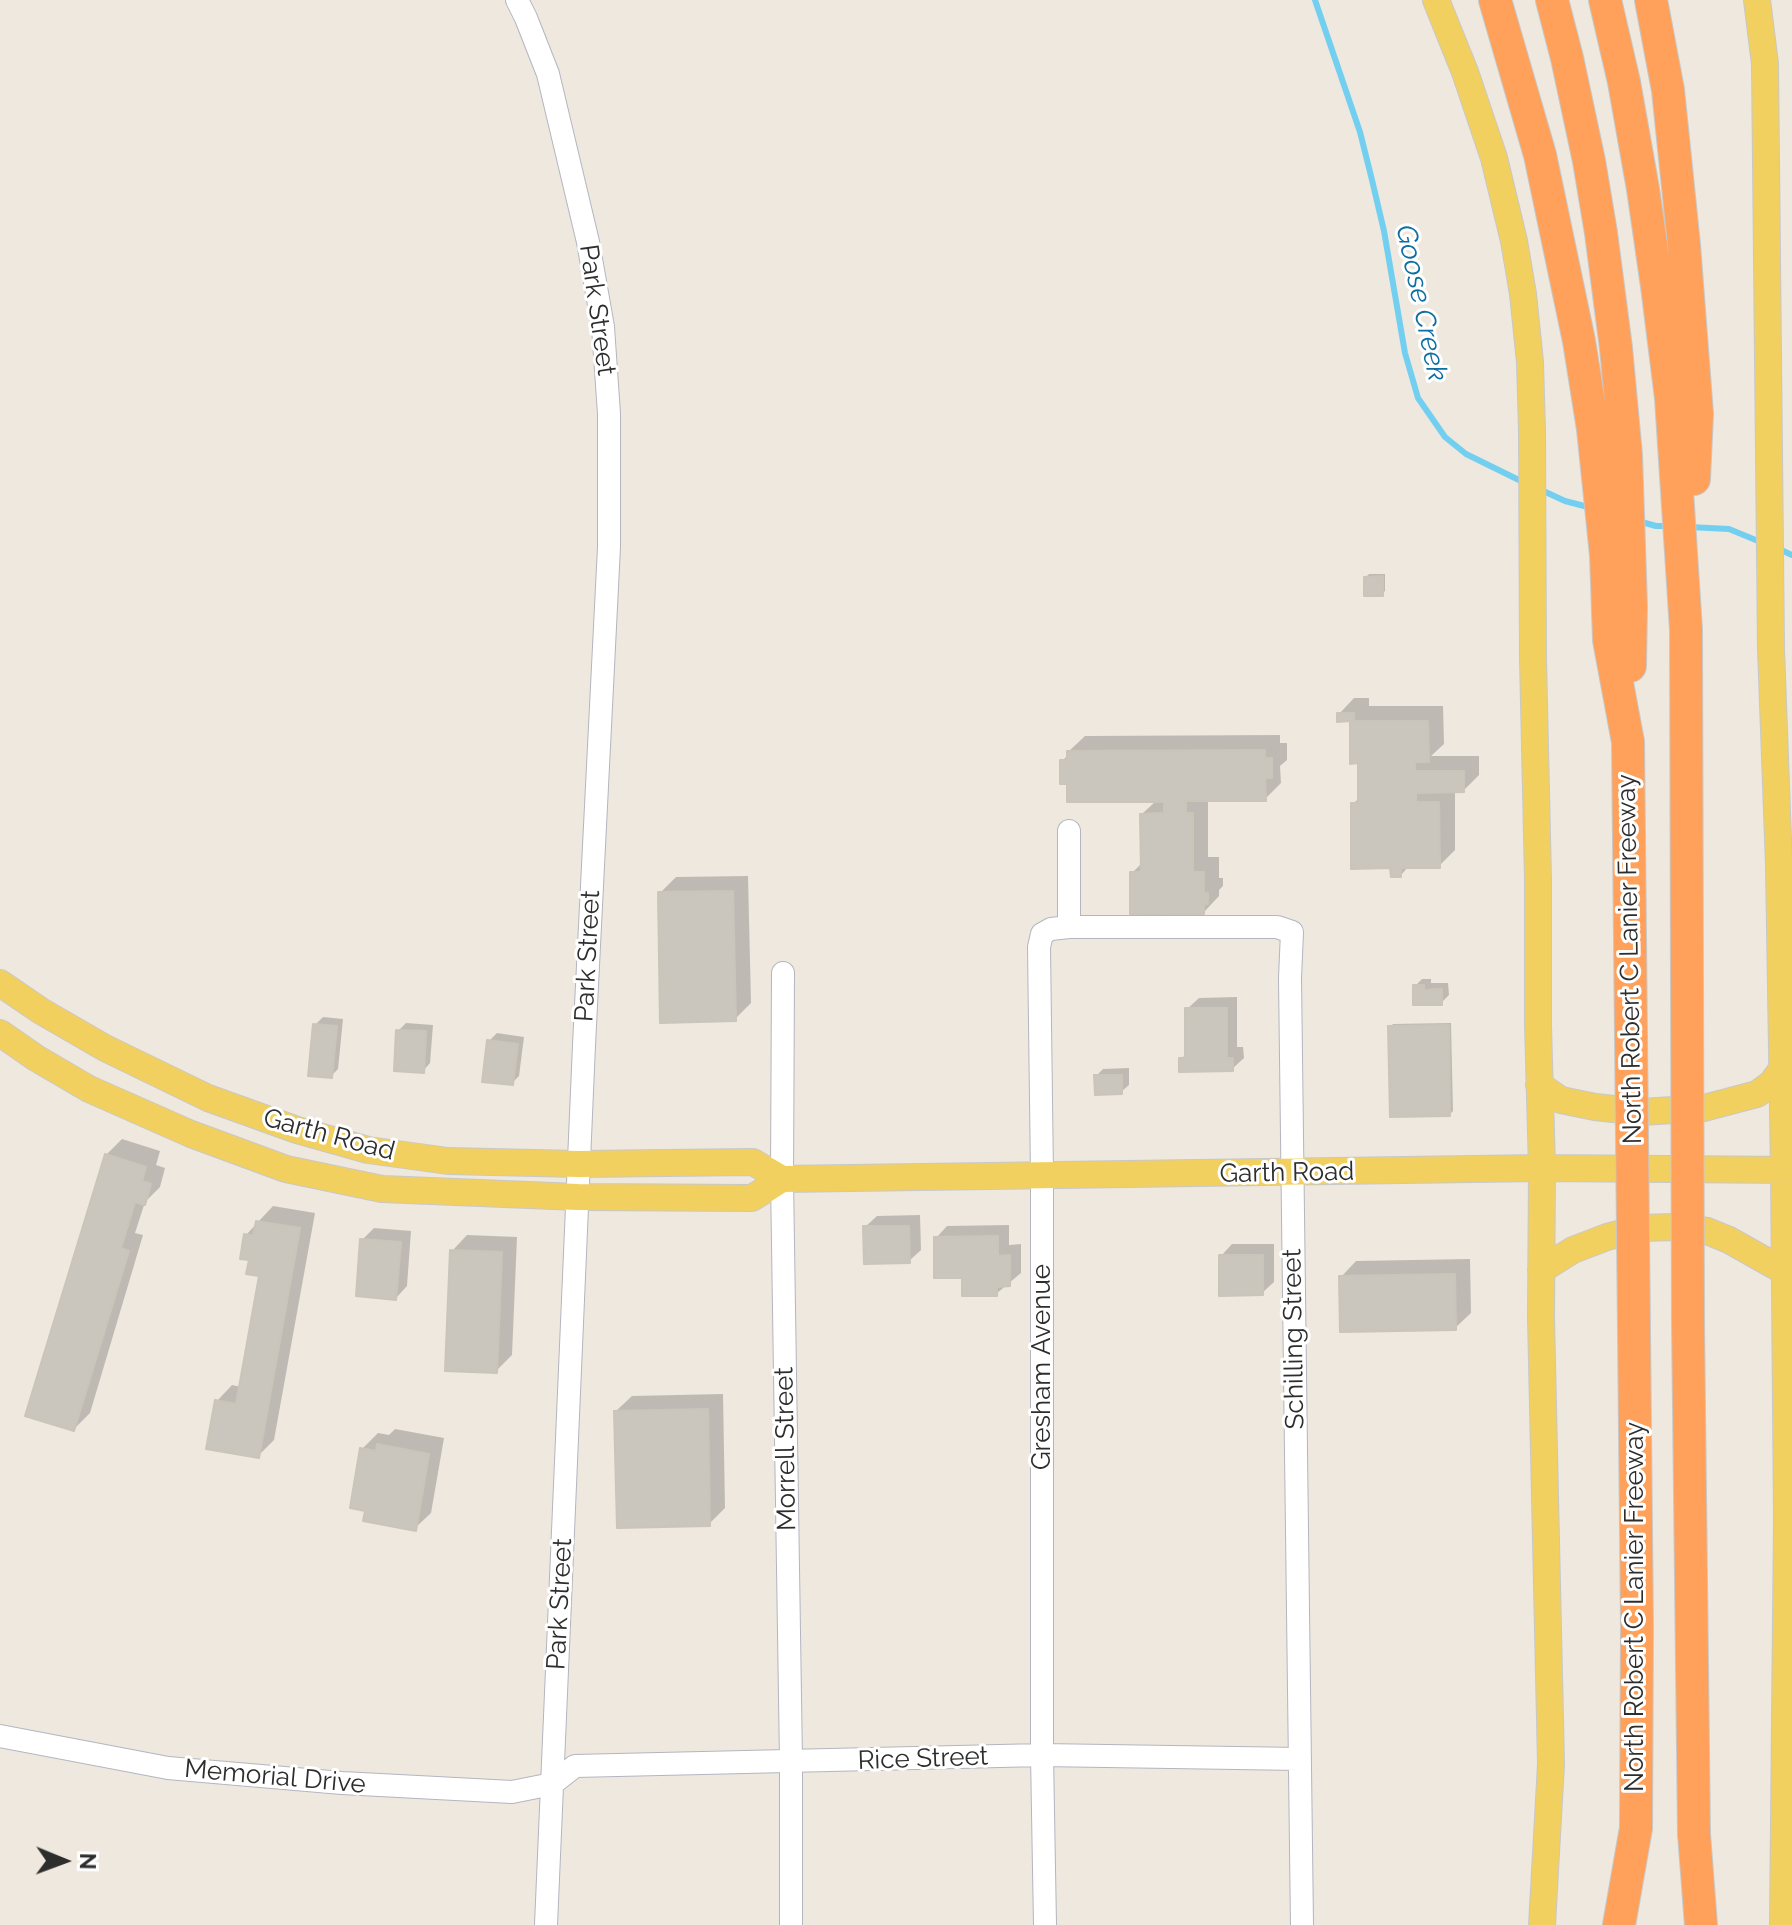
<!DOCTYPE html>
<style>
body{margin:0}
#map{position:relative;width:1792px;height:1925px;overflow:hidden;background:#eee8df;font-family:Raleway,sans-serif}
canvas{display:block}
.north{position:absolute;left:24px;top:1821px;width:80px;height:80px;-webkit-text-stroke:6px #fff;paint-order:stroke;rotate:91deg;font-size:22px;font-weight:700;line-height:32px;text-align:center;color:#2d2d2d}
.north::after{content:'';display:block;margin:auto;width:28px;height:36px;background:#2d2d2d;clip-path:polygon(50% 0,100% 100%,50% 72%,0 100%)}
</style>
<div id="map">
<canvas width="1792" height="1925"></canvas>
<div class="north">N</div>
</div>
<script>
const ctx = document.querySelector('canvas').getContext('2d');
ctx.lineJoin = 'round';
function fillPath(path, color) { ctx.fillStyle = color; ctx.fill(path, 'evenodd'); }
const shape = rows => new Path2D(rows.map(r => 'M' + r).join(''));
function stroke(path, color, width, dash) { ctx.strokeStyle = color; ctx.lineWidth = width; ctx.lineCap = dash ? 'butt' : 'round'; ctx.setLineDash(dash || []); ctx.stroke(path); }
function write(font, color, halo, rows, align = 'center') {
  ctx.font = font + ' Raleway,sans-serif'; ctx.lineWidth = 6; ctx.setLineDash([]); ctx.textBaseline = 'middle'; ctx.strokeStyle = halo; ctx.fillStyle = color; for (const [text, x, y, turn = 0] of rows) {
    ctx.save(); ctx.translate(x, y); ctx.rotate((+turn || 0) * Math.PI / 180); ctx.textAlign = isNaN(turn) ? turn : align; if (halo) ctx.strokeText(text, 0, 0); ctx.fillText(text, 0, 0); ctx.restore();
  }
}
const shadow = shape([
 [1369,574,1385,574,1385,591,1382,594,1366,577],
 [1354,698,1369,698,1369,706,1443,706,1444,744,1431,756,1479,756,1479,775,1464,790,1455,790,1455,850,1439,866,1409,866,1401,875,1392,866,1353,804,1360,797,1360,761,1352,719,1339,714],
 [1280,735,1280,743,1287,743,1287,760,1280,766,1281,783,1265,799,1208,799,1208,857,1219,857,1219,878,1223,878,1223,886,1219,890,1219,896,1204,912,1132,873,1143,862,1142,814,1157,800,1069,782,1062,761,1069,754,1069,751,1085,736],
 [748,876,751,1003,735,1019,660,893,676,877],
 [1422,979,1431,979,1431,983,1448,983,1449,995,1441,1003,1415,986],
 [1237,997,1237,1047,1243,1047,1244,1058,1232,1069,1181,1059,1187,1053,1187,1009,1199,998],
 [323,1017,343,1019,338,1069,331,1076,315,1025],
 [406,1023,433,1025,430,1063,423,1071,398,1031],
 [1451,1023,1453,1111,1450,1114,1390,1027,1393,1024],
 [497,1033,524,1037,519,1076,512,1083,489,1041],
 [1129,1068,1129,1085,1121,1092,1096,1076,1103,1069],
 [122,1139,160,1151,156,1165,165,1168,160,1187,145,1202,135,1233,143,1235,90,1413,74,1429,106,1155],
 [273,1206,315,1213,274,1440,258,1456,217,1401,232,1385,241,1387,261,1275,251,1259,246,1235],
 [920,1215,921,1250,909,1261,865,1227,877,1216],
 [1009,1225,1009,1245,1021,1244,1021,1273,996,1294,964,1276,936,1238,947,1226],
 [374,1228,411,1231,407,1286,396,1298,362,1240],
 [467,1235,517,1237,512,1355,496,1371,452,1251],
 [1232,1244,1274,1244,1274,1282,1262,1293,1221,1256],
 [1470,1259,1471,1313,1455,1328,1341,1277,1356,1261],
 [723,1394,725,1508,709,1524,616,1411,632,1396],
 [395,1429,444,1438,431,1513,415,1528,362,1449,378,1433,389,1435]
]);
const stream = shape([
 [1315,0,1360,132,1372,180,1384,231,1405,353,1418,398,1445,437,1466,454,1525,483],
 [1539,489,1565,501,1592,508],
 [1638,521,1656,526,1670,526],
 [1689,527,1729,529,1763,543],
 [1777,548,1792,555]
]);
const building = shape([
 [1383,576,1383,596,1364,596,1364,577,1383,576],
 [1337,713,1354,713,1354,721,1428,721,1429,762,1415,762,1415,771,1464,771,1464,792,1416,793,1416,802,1439,802,1440,868,1401,868,1401,877,1391,877,1390,868,1351,869,1351,803,1358,803,1358,763,1350,764,1350,721,1337,722,1337,713],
 [1265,750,1265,758,1272,758,1272,778,1265,778,1266,801,1186,801,1186,813,1193,813,1193,872,1204,872,1204,893,1208,893,1208,904,1204,904,1204,914,1172,914,1172,916,1130,914,1130,872,1141,872,1140,814,1164,813,1164,802,1067,802,1067,784,1060,784,1060,760,1067,760,1067,751,1265,750],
 [733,891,736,1021,660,1023,658,892,733,891],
 [1413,985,1424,985,1424,990,1442,989,1442,1005,1413,1005,1413,985],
 [1185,1008,1227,1008,1227,1058,1233,1058,1233,1071,1179,1072,1179,1058,1185,1058,1185,1008],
 [313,1024,337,1026,332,1078,308,1076,313,1024],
 [1449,1025,1450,1116,1390,1117,1388,1026,1449,1025],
 [396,1030,426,1031,424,1073,394,1071,396,1030],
 [487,1040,518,1044,513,1085,482,1082,487,1040],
 [1094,1075,1122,1075,1122,1094,1095,1095,1094,1075],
 [105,1154,146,1167,142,1181,151,1184,145,1205,135,1202,121,1248,129,1251,74,1431,25,1416,105,1154],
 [256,1221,300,1228,259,1458,206,1449,215,1400,236,1404,259,1276,246,1274,249,1260,240,1259,244,1234,253,1236,256,1221],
 [863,1226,909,1226,910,1263,864,1264,863,1226],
 [998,1236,998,1256,1010,1255,1010,1286,997,1287,997,1296,962,1296,962,1278,934,1278,934,1237,998,1236],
 [360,1239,401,1242,396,1300,356,1296,360,1239],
 [450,1250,502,1252,497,1373,445,1371,450,1250],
 [1219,1255,1263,1255,1263,1295,1219,1296,1219,1255],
 [1455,1274,1456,1330,1340,1332,1339,1276,1455,1274],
 [708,1409,710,1526,617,1528,614,1411,708,1409],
 [377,1444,429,1454,416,1531,363,1521,365,1511,350,1508,360,1448,376,1451,377,1444]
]);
const minor = shape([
 [517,0,526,18,548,74,588,242,603,327,609,414,609,547,584,1045,546,1925],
 [1069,927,1069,831],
 [783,973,782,1179,791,1762,791,1925],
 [0,1736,168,1768,342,1783,512,1792,552,1784,575,1766,1042,1755,1300,1759],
 [1045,1925,1042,1755,1042,1176,1039,947,1042,934,1051,929,1069,927,1277,927,1292,932,1290,978,1302,1925]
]);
const major = shape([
 [1436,0,1465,72,1494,158,1514,241,1523,294,1530,362,1532,431,1533,659,1538,879,1538,1025,1542,1168,1541,1317,1551,1764,1542,1925],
 [1757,0,1765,64,1771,649,1779,866,1784,1170,1787,1520,1783,1925],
 [0,983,41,1011,105,1048,208,1098,297,1130,368,1150,448,1161,579,1164,753,1162,782,1179,1542,1168,1792,1170],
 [0,1033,36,1058,89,1089,191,1134,286,1169,382,1189,578,1197,752,1198,782,1179],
 [1539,1085,1561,1100,1595,1107,1642,1112,1704,1108,1757,1094,1772,1083,1782,1069],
 [1541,1270,1573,1250,1607,1237,1640,1228,1676,1227,1707,1231,1729,1240,1784,1271]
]);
const highway = shape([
 [1495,0,1540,155,1579,341,1593,429,1606,555,1609,640,1628,742],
 [1552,0,1567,58,1589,161,1601,233,1616,348,1626,455,1631,606,1630,666],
 [1605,0,1624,82,1643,189,1657,286,1671,398,1686,630],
 [1651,0,1668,90,1684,245,1697,414,1694,479],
 [1694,1834,1701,1925],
 [1619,1925,1636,1828]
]);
const highwayBridge = shape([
 [1686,630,1688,1323,1694,1834],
 [1628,742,1637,1627,1636,1828]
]);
const streetNames = [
 ["Park Street",597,310,82],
 ["Park Street",588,956,-87],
 ["North Robert C Lanier Freeway",1630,959,-91],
 ["Garth Road",329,1135,15],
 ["Garth Road",1287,1173,-1],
 ["Schilling Street",1294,1339,-91],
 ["Gresham Avenue",1042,1367,-90],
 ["Morrell Street",786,1449,-91],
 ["Park Street",560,1604,-87],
 ["North Robert C Lanier Freeway",1635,1607,-90],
 ["Rice Street",923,1759,-2],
 ["Memorial Drive",275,1777,5]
];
const waterNames = [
 ["Goose Creek",1421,303,78]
];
fillPath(shadow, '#0003');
stroke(stream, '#73cff0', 6);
fillPath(building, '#cac6be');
stroke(building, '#cac4b9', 2);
stroke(minor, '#b3b6c0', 24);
stroke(major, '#c8c8c8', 28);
stroke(highway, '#c8c8c8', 34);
stroke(minor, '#fff', 22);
stroke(major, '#f2d060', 26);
stroke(highway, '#ffa15a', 32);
stroke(highwayBridge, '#c8c8c8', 34, []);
stroke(highwayBridge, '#ffa15a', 32);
write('26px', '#2d2d2d', '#fff', streetNames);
write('italic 28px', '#0d6fa1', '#fff', waterNames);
</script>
